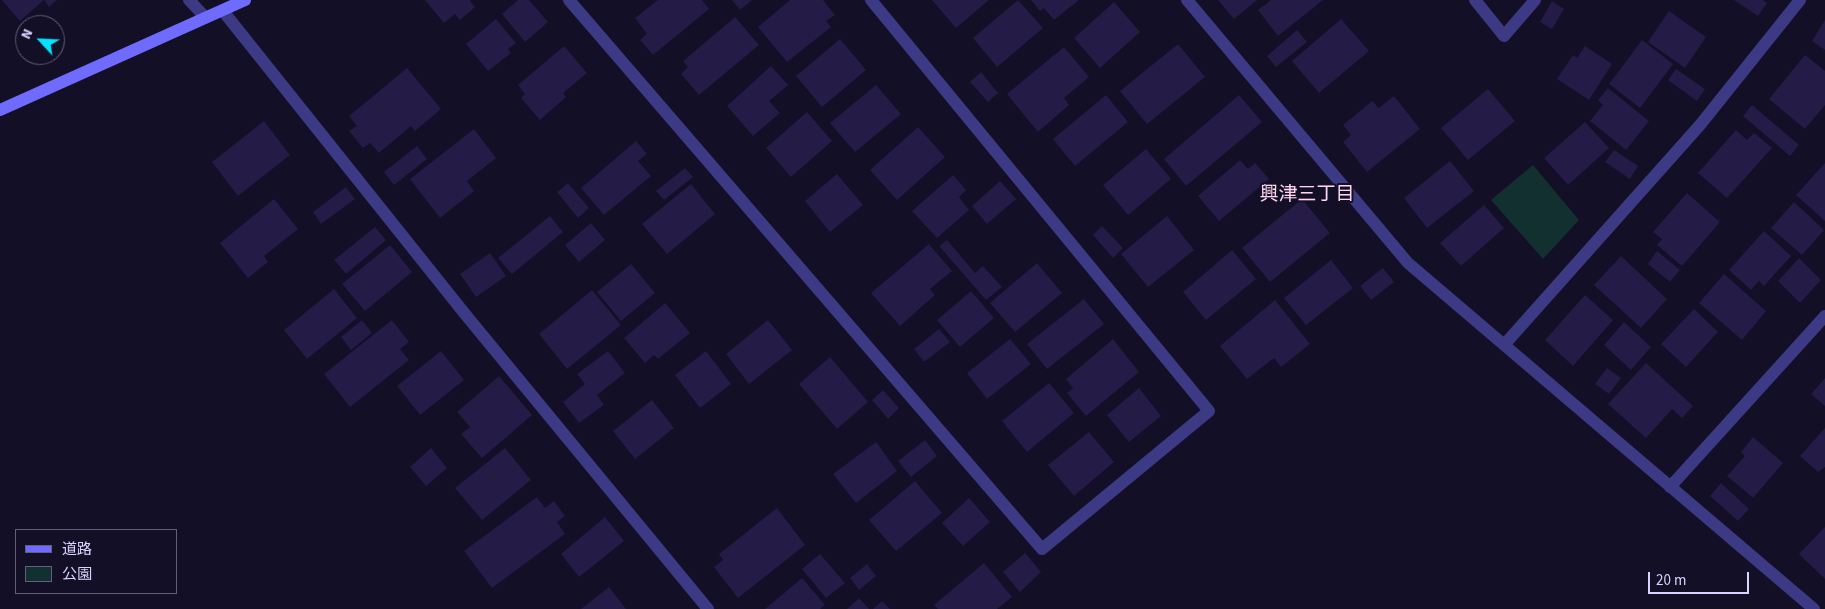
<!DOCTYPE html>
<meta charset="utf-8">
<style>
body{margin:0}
#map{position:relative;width:1825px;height:609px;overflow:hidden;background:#130f26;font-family:"Source Sans 3","Noto Sans JP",sans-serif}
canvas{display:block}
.legend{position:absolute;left:15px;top:529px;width:162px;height:65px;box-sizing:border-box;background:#130f26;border:1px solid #625e7d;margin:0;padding:6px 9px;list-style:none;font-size:15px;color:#d9d4ff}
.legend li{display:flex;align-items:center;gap:10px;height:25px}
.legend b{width:25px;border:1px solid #625e7d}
.north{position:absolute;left:15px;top:15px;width:50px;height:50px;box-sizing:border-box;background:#130f26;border:1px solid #625e7d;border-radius:50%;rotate:295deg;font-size:14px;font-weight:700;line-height:20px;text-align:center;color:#d9d4ff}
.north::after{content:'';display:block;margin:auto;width:18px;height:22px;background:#00e5ff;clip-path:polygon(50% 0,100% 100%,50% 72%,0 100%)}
.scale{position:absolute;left:1648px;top:572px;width:101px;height:22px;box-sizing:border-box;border:2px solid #d9d4ff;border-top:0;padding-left:6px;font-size:15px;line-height:18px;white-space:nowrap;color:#d9d4ff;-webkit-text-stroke:4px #130f26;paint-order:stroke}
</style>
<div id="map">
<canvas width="1825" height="609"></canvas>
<ul class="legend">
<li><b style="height:6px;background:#6f6bff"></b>道路</li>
<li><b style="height:14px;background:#12302f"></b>公園</li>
</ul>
<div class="north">N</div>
<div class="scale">20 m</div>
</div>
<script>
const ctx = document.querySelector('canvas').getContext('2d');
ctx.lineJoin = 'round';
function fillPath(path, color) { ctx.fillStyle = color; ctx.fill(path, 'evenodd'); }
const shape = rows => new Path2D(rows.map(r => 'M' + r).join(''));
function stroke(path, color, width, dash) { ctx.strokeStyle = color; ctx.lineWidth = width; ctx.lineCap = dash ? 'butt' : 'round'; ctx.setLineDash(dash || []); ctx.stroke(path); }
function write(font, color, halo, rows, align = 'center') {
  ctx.font = font + ' "Source Sans 3","Noto Sans JP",sans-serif'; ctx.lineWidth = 4; ctx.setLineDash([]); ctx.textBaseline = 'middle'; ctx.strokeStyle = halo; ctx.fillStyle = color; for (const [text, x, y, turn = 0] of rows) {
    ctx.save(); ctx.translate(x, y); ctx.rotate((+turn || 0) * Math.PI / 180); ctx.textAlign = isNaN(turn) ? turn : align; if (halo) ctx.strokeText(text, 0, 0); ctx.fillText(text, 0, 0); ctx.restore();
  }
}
const green = shape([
 [1533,165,1579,220,1543,259,1491,200]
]);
const building = shape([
 [2,0,57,0,49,7,44,0,20,21],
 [425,0,471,0,470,1,475,7,460,20,455,14,444,23],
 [518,0,529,0,548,22,525,42,502,14],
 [658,0,702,0,709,9,653,55,640,40,647,34,635,18],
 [732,0,752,0,740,10],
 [790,0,823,0,835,15,826,21,831,27,787,62,758,27],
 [932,0,989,0,956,28],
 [1018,0,1043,28,997,67,973,38],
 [1031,0,1079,0,1054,20,1044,8,1040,11],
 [1218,0,1257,0,1234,19],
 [1271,0,1323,0,1278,36,1258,10],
 [1734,0,1763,0,1767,3,1758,16],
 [1552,1,1564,9,1552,29,1540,22],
 [1114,2,1140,32,1100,68,1074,38],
 [1669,11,1706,37,1685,68,1648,42],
 [735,17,759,45,699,95,681,74,688,67,683,61],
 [496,19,516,43,508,49,511,53,488,71,466,44],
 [1341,19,1369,51,1319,93,1292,61],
 [1825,20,1825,50,1812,41],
 [1297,30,1307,42,1276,67,1267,56],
 [840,39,866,70,822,107,796,76],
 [1642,40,1673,64,1640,108,1609,84],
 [1178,44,1205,77,1147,124,1120,91],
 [564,46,587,73,563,93,566,97,540,120,521,98,525,94,518,85],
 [1585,46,1612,64,1589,100,1557,79,1573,55,1577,58],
 [1064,47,1089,77,1064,98,1069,105,1038,132,1007,94],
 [1805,55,1825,71,1825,105,1805,129,1769,99],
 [771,66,788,85,769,101,780,113,753,136,727,106],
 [407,68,441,109,415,131,411,126,379,153,370,143,363,148,349,131,357,126,349,116],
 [1676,69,1705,89,1697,101,1668,80],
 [981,72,998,93,988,102,970,82],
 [876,85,901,114,855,152,830,123],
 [1608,88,1649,121,1626,150,1590,121,1603,105,1598,100],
 [1488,89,1515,121,1468,160,1441,128],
 [1106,95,1128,122,1075,166,1053,139],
 [1239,95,1262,122,1186,186,1164,159],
 [1394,96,1420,129,1367,172,1343,142,1351,135,1343,125,1372,101,1379,108],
 [1752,105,1799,145,1790,156,1743,116],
 [807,112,832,141,791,177,766,148],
 [264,121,290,155,238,196,212,162],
 [1585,122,1609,148,1568,185,1544,158],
 [918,127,945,157,897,200,870,170],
 [474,129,496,158,467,181,474,191,440,218,410,179],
 [1736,130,1747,140,1754,133,1772,148,1727,198,1698,173],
 [636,141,647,154,638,161,651,176,604,215,581,188],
 [417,146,427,159,394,185,384,172],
 [1146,149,1171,179,1128,215,1103,185],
 [1614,150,1638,166,1630,179,1605,162],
 [1240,160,1248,169,1255,163,1269,179,1219,221,1198,196],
 [1450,161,1474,191,1427,228,1404,198],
 [1825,163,1825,221,1796,195],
 [685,168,693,177,664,200,656,191],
 [837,174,863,205,830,232,805,201],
 [953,175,966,190,959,197,969,210,937,238,912,211],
 [1000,181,1016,199,987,224,972,206],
 [568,183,589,208,578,218,557,192],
 [691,184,715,214,667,254,642,224],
 [346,187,355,199,321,224,313,212],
 [1687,193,1720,222,1682,266,1657,245,1662,239,1653,232],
 [274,199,298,229,264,256,268,262,248,278,220,243],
 [1302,199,1330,233,1270,282,1242,248],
 [1794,202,1824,230,1802,255,1771,228],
 [1484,205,1504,228,1461,266,1440,243],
 [550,216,563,232,512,274,498,258],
 [1167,216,1194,250,1148,287,1121,254],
 [591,223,605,240,579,262,565,245],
 [1102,226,1123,248,1113,258,1093,235],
 [375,227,386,240,346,274,334,260],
 [1764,231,1791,256,1764,286,1759,281,1751,290,1729,270],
 [947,240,975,273,983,266,1002,287,986,300,939,246],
 [929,244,952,271,930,289,935,295,900,326,871,293],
 [390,245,412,272,365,311,342,284],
 [1232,250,1256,279,1206,320,1183,292],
 [1657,251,1680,270,1670,282,1648,264],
 [490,253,506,276,476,297,460,274],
 [1621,256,1667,299,1641,328,1594,285],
 [1799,258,1821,280,1800,303,1778,281],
 [1331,260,1353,288,1306,325,1284,298],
 [1037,263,1062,293,1015,332,990,303],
 [631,264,655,293,621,321,597,292],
 [1383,268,1394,282,1371,300,1360,286],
 [1724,274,1766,311,1742,340,1699,303],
 [334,289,357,318,307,359,284,330],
 [592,290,621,325,567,369,539,334],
 [971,291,994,318,960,347,937,320],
 [1585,295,1613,320,1573,366,1545,340],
 [1084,299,1104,324,1047,369,1027,344],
 [1275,300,1310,344,1281,367,1274,358,1247,379,1220,346],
 [665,303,690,333,658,359,654,355,645,363,624,338],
 [1694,309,1718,332,1686,367,1661,344],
 [362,320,372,333,351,350,341,337],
 [392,320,409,342,400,349,409,360,350,407,324,374],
 [768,320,792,350,749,384,726,354],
 [1624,322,1651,347,1631,370,1604,345],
 [939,329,950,342,924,362,914,349],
 [1010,339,1031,364,987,399,967,373],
 [1113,339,1139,372,1086,416,1067,393,1073,388,1066,379],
 [441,351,464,380,420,415,397,386],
 [608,351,625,373,597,395,604,405,579,423,563,402,585,384,577,374],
 [706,351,731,384,700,408,675,375],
 [830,357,868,402,837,429,799,384],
 [1646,363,1693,406,1682,418,1672,409,1646,438,1608,404],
 [1607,368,1621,378,1609,394,1595,384],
 [499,376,532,415,482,458,461,434,470,427,457,412],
 [1825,378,1825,406,1811,394],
 [1049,383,1074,413,1027,452,1002,421],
 [1139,388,1161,416,1129,442,1107,415],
 [883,390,899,408,888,419,872,400],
 [652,400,674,428,635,459,613,431],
 [1825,428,1825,467,1818,472,1800,456],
 [1089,432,1114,462,1074,496,1048,465],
 [1753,437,1783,463,1753,498,1727,476,1745,456,1741,452],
 [925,440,937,456,911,477,898,461],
 [876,442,897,471,856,503,833,474],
 [431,448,447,468,426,486,410,467],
 [505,448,531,480,482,520,455,488],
 [915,481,942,513,896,551,869,520],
 [1721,483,1749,509,1738,521,1710,496],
 [537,497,545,508,554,501,565,516,557,522,565,534,492,588,464,551],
 [969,498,990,522,963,546,942,523],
 [777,508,805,545,738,598,714,567,723,560,719,554],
 [605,517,624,541,579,577,561,554],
 [1825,527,1825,579,1799,554],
 [1025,553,1041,572,1020,592,1003,572],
 [820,554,845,583,826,598,802,569],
 [984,563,1012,597,997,609,938,609,934,605],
 [867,564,876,576,859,590,850,578],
 [802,578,825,605,820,609,765,609],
 [609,587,626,609,581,609],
 [859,598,869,609,847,609],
 [882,601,890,609,873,609]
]);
const street = shape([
 [189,0,205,17],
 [569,0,1042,549,1209,411,871,0],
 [1187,0,1408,263,1814,609],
 [1475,0,1504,36,1535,0],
 [223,11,465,314,708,609],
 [1504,345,1700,125,1800,0],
 [1670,487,1825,316]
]);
const secondary = shape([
 [0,110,245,0]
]);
const neighbourhoodNames = [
 ["興津三丁目",1307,196]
];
fillPath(green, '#12302f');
fillPath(building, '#241b47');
stroke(street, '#3d3a85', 12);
stroke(secondary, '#6f6bff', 12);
write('19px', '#ffd6f0', '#130f26', neighbourhoodNames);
</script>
